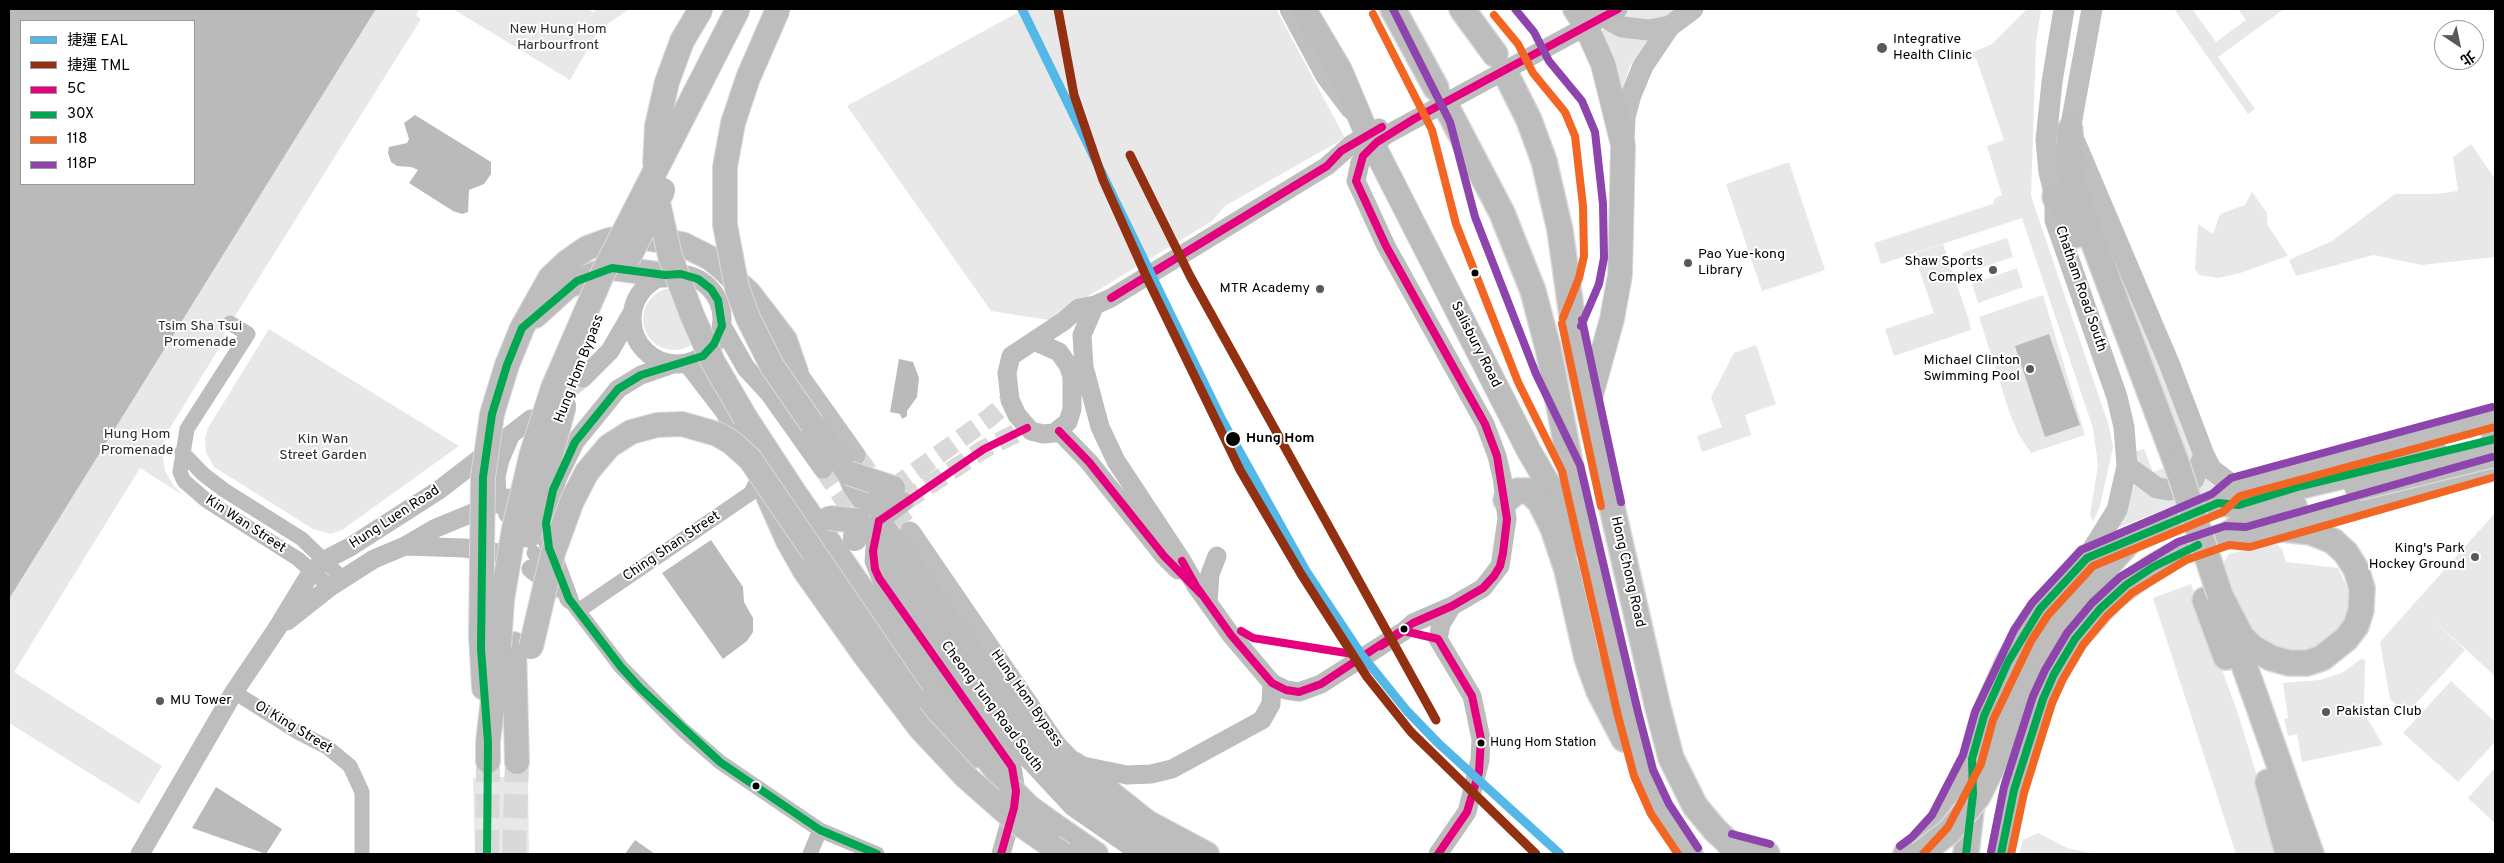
<!DOCTYPE html>
<meta charset="utf-8">
<style>
body{margin:0}
#map{position:relative;width:2504px;height:863px;overflow:hidden;background:#fff;font-family:Overpass,"Noto Sans TC",sans-serif}
canvas{display:block}
.frame{position:absolute;inset:0;border:10px solid #000;pointer-events:none}
.legend{position:absolute;left:20px;top:20px;width:175px;height:165px;box-sizing:border-box;background:#fff;border:1px solid #999;margin:0;padding:6px 9px;list-style:none;font-size:15px;color:#000}
.legend li{display:flex;align-items:center;gap:10px;height:25px}
.legend b{width:25px;border:1px solid #999}
.north{position:absolute;left:2434px;top:20px;width:50px;height:50px;box-sizing:border-box;background:#fff;border:1px solid #999;border-radius:50%;rotate:146deg;font-size:14px;font-weight:700;line-height:20px;text-align:center;color:#000}
.north::after{content:'';display:block;margin:auto;width:18px;height:22px;background:#595959;clip-path:polygon(50% 0,100% 100%,50% 72%,0 100%)}
</style>
<div id="map">
<canvas width="2504" height="863"></canvas>
<div class="frame"></div>
<ul class="legend">
<li><b style="height:6px;background:#53b7e8"></b>捷運 EAL</li>
<li><b style="height:6px;background:#923011"></b>捷運 TML</li>
<li><b style="height:6px;background:#e5007d"></b>5C</li>
<li><b style="height:6px;background:#00a651"></b>30X</li>
<li><b style="height:6px;background:#f26522"></b>118</li>
<li><b style="height:6px;background:#8e44ad"></b>118P</li>
</ul>
<div class="north">北</div>
</div>
<script>
const ctx = document.querySelector('canvas').getContext('2d');
ctx.lineJoin = 'round';
function fillPath(path, color) { ctx.fillStyle = color; ctx.fill(path, 'evenodd'); }
const shape = rows => new Path2D(rows.map(r => 'M' + r).join(''));
function stroke(path, color, width, dash) { ctx.strokeStyle = color; ctx.lineWidth = width; ctx.lineCap = dash ? 'butt' : 'round'; ctx.setLineDash(dash || []); ctx.stroke(path); }
function write(font, color, halo, rows, align = 'center') {
  ctx.font = font + ' Overpass,sans-serif'; ctx.lineWidth = 4; ctx.setLineDash([]); ctx.textBaseline = 'middle'; ctx.strokeStyle = halo; ctx.fillStyle = color; for (const [text, x, y, turn = 0] of rows) {
    ctx.save(); ctx.translate(x, y); ctx.rotate((+turn || 0) * Math.PI / 180); ctx.textAlign = isNaN(turn) ? turn : align; if (halo) ctx.strokeText(text, 0, 0); ctx.fillText(text, 0, 0); ctx.restore();
  }
}
const green = shape([
 [376,9,419,9,416,15,421,19,225,332,223,335,226,337,165,436,162,452,165,471,174,486,184,496,140,468,14,672,162,766,139,804,9,723,9,599],
 [453,9,588,9,593,12,598,9,629,9,599,30,570,80],
 [1024,9,1276,9,1345,138,1225,206,1212,221,1049,320,991,311,847,106],
 [1630,9,1679,9,1655,23,1616,17],
 [2027,9,2041,9,2036,43,2031,196,2108,423,2113,447,2100,506,2093,522,2090,515,2098,465,2093,428,2022,218,1881,264,1874,243,1993,204,1995,198,2002,195,1987,146,2004,140,1976,58,1967,55,1992,44],
 [2174,9,2192,9,2216,42,2246,20,2238,9,2284,9,2218,57,2255,109,2248,114],
 [1606,28,1650,37,1630,66,1623,86,1617,91,1594,35],
 [2471,144,2495,179,2495,257,2422,265,2373,255,2296,276,2289,260,2332,241,2395,194,2436,194,2458,191,2453,157],
 [1789,162,1825,270,1762,291,1726,184],
 [2252,192,2267,213,2267,224,2288,256,2240,273,2218,278,2199,275,2195,269,2198,224,2213,234,2220,214,2245,205],
 [2095,221,2159,353,2196,452,2188,473,2162,481,2136,460,2136,451,2144,449,2153,472,2182,461],
 [2007,238,2013,257,1968,272,1962,253],
 [1943,244,1969,320,1971,330,1894,356,1885,329,1934,313,1914,254],
 [2017,268,2023,287,1978,303,1972,284],
 '643 319a31 31 0 1 1 62 0a31 31 0 1 1-62 0Z',
 [2043,295,2085,435,2031,453,2019,435,2010,414,1979,317],
 [269,329,430,428,459,446,342,530,331,534,313,529,214,467,206,452,205,438,208,428],
 [1756,345,1776,404,1745,415,1751,435,1702,452,1697,436,1722,427,1711,397,1720,380,1734,353],
 [2205,475,2219,488,2120,527,2119,525,2135,484],
 [2495,513,2495,676,2428,615,2465,650,2406,714,2390,699,2380,642],
 [2275,542,2282,549,2286,562,2338,568,2349,591,2352,610,2345,629,2302,659,2251,636,2221,567,2229,554],
 [2191,584,2238,714,2281,854,2236,854,2153,598],
 [2361,659,2365,660,2364,706,2367,718,2383,745,2302,762,2297,734,2288,736,2284,719,2288,718,2283,683,2320,680,2342,673],
 [2451,681,2495,722,2495,742,2458,782,2403,733],
 [2495,768,2495,823,2468,798],
 [528,776,529,854,475,854,473,778],
 [2038,833,2067,848,2095,854,2019,854,2023,840]
]);
const water = shape([
 [9,9,376,9,9,599],
 [194,21,194,184,21,184,21,21],
 [415,115,491,162,491,174,484,184,469,190,468,212,462,214,453,211,409,183,418,170,411,167,397,166,391,162,388,153,389,147,407,143,409,139,404,123],
 [2049,334,2080,425,2045,437,2015,346],
 [899,359,913,362,919,378,917,397,907,411,907,416,902,419,900,414,890,412],
 [711,540,743,587,744,602,753,618,753,632,747,641,723,659,662,573],
 [216,787,282,829,266,854,192,828],
 [635,840,655,854,625,854]
]);
const tertiaryTunnel = shape([
 [544,409,583,378],
 [823,469,864,529],
 [893,488,989,418,1010,400],
 [904,502,984,449,1027,428]
]);
const secondaryTunnel = shape([
 [855,455,910,532]
]);
const primaryTunnel = shape([
 [487,854,488,761],
 [514,854,517,762]
]);
const minor = shape([
 [230,323,248,334,187,429,180,472,184,481,207,501,298,559,330,587],
 [182,452,203,474,224,490,302,539,342,578],
 [506,515,499,494,498,477,502,460,514,432],
 [534,553,621,667,683,730,720,762,820,830,877,854],
 [578,611,751,493,759,476],
 [234,692,296,731,327,747,350,766,362,792,362,854],
 [810,854,820,830]
]);
const tertiary = shape([
 '632 319a45 45 0 1 1 90 0a45 45 0 1 1-90 0Z',
 [1095,305,1082,335,1084,367,1100,427,1116,461,1182,561,1196,586,1231,635,1272,683,1286,690,1299,692,1321,684,1404,631,1413,623,1452,606,1483,588,1500,566,1507,519,1502,477,1497,456,1485,424,1386,246,1364,198,1356,181,1360,163],
 [722,326,746,368,769,393,823,469],
 [1034,341,1059,352,1068,365,1072,376,1072,409,1068,422,1054,433,1043,434,1031,431,1017,415,1010,400,1007,373,1011,356,1064,321,1079,308,1095,305,1111,298,1327,166,1352,144],
 [687,363,724,411,740,437],
 [583,378,610,351,632,313],
 [1059,431,1089,462,1164,556,1178,570],
 [405,546,464,548,498,553],
 [885,559,1018,748,1073,807,1141,854],
 [531,569,556,588],
 [885,588,1012,767,1016,791,1014,808,1001,854],
 [569,599,547,540,547,516,557,479,575,442,618,389,641,375,673,364],
 [1208,603,1210,574,1217,556],
 [287,621,330,587,374,559,405,546,436,528,509,498],
 [1078,765,1127,775,1151,774,1172,769,1262,720,1271,704,1272,683],
 [140,854,234,692,276,630,312,571,325,560,350,547,439,490,531,419],
 [1438,854,1467,812,1480,760,1481,739,1472,696,1438,639,1441,624,1452,606]
]);
const secondary = shape([
 [1290,9,1326,76,1351,109],
 [1597,9,1606,18,1622,27,1649,30,1670,26],
 [2064,9,2052,82,2046,140,2049,172,2055,197,2055,220,2117,397,2124,427,2127,466,2117,510,2087,558],
 [2092,9,2070,130,2169,363,2204,455,2211,469,2235,487],
 [1624,140,1625,117,1631,95,1643,66,1670,26,1693,9],
 [796,372,855,455],
 [2127,466,2157,488,2170,490,2184,487,2194,479,2204,455],
 [910,532,1056,745,1074,764]
]);
const primary = shape([
 [1304,9,1340,70,1364,127,1529,451,1589,554],
 [1575,9,1585,24,1603,64,1623,145,1620,275,1612,319,1589,402],
 [535,316,567,287,594,274,612,268,665,275],
 [507,365,522,328,550,278,567,262,587,248,609,240,631,236,682,244,710,258,721,267,749,293,785,340,796,372],
 [745,417,796,495,928,684,1011,789],
 [812,424,849,473,855,487,959,636,1031,737,1065,778,1104,812,1142,838,1174,854],
 [768,496,788,541,805,571],
 [2218,503,2235,487,2495,417],
 [2228,535,2247,537,2495,467],
 [481,635,484,688],
 [514,644,517,762],
 [913,698,971,757],
 [488,761,488,742,499,646],
 [1074,764,1147,822,1207,854],
 [1054,825,1096,854]
]);
const trunk = shape([
 [1393,9,1436,88],
 [1462,9,1495,54],
 [1510,82,1529,120,1544,161,1560,230,1578,359,1658,708,1671,758,1695,806,1715,830,1741,854],
 [1447,108,1502,213,1533,291,1548,348,1571,468,1598,584,1628,714,1644,773,1660,809,1690,854],
 [2070,130,2069,167,2080,206,2176,462],
 [2055,197,2069,214,2076,235],
 [2494,440,2495,439],
 [1506,500,1517,491,1529,491,1540,502,1553,528,1567,570,1587,658,1599,691,1624,739],
 [2220,595,2241,636,2253,648,2271,658,2289,663,2307,663,2322,658,2346,639,2356,626,2361,610,2362,588,2356,569,2346,553,2333,541,2311,532,2274,528],
 [2205,600,2226,657],
 [2231,628,2311,854],
 [2033,663,2069,608,2127,544],
 [2268,782,2288,854],
 [1729,844,1767,854],
 [1906,854,1919,845,1940,821,1972,759],
 [1966,854,1973,794,1972,759,1984,716,2008,662,2040,609,2087,558,2218,503,2239,505,2301,486,2435,454],
 [2001,854,2014,790,2043,699,2054,674,2075,639,2113,597,2153,567,2182,551,2228,535,2243,523,2294,506]
]);
const tertiaryBridge = shape([
 [1352,144,1379,128],
 [1360,163,1368,149,1386,135,1618,9],
 [868,505,893,488],
 [885,588,874,561,876,537,879,521,904,502]
]);
const primaryBridge = shape([
 [778,9,748,78,733,123,725,167,725,225,737,288,748,318,772,366,812,424],
 [655,165,657,126,667,82,682,41,701,9],
 [657,198,670,256,692,315,713,362,745,417],
 [628,259,663,190],
 [849,473,893,488],
 [829,518,859,521,855,539],
 [529,536,564,406],
 [805,571,866,657,920,728,966,777,1017,822,1063,854],
 [481,635,483,477,492,414,507,365],
 [499,646,502,600,514,529,532,453,553,388,601,277,738,9],
 [531,647,553,553,572,501,587,472,609,446,631,432,657,425,682,424,717,434,731,442,750,459,913,698],
 [1011,789,1029,807,1054,825]
]);
const trunkBridge = shape([
 [2176,462,2220,595],
 [2357,488,2495,454],
 [1920,854,1950,831,1978,796,1995,762,2017,699,2033,663]
]);
const bus1 = shape([
 [1111,298,1327,166,1341,151,1382,127],
 [1059,431,1089,462,1164,556,1201,594],
 [879,521,873,551,875,569,879,578,1012,767,1016,791,1014,808,1001,854],
 [879,521,984,449,1027,428],
 [1182,561,1196,586,1231,635,1272,683,1286,690,1299,692,1321,684,1413,623,1452,606,1483,588,1494,576,1500,566,1503,553,1507,519,1497,456,1485,424,1386,246,1356,181,1363,156,1377,142,1414,119,1618,9],
 [1241,631,1253,638,1365,656],
 [1381,646,1404,631,1438,639,1472,696,1481,739,1479,772,1467,812,1438,854]
]);
const bus2 = shape([
 [487,854,488,742,481,649,483,477,492,414,507,365,522,328,577,281,612,268,665,275,681,274,698,279,711,289,718,300,722,326,714,344,703,356,641,375,618,389,575,442,553,490,546,523,549,548,569,599,621,667,640,688,720,762,820,830,877,854],
 [1966,854,1973,794,1972,759,1984,716,2008,662,2040,609,2087,558,2218,503,2239,505,2301,486,2495,439],
 [2001,854,2014,790,2043,699,2054,674,2075,639,2100,609,2126,585,2153,567,2198,545]
]);
const bus3 = shape([
 [1373,14,1432,130,1456,224,1518,382,1562,471,1618,716,1634,776,1651,814,1678,854],
 [1494,15,1518,44,1533,73,1565,112,1575,136,1583,206,1584,256,1579,278,1563,318],
 [1562,324,1601,506],
 [1923,854,1948,827,1981,764,1993,720,2031,641,2048,615,2093,566,2223,512,2240,496,2495,427],
 [2011,854,2024,793,2052,703,2063,679,2083,645,2107,616,2132,593,2186,560,2229,545,2250,547,2495,477]
]);
const bus4 = shape([
 [1393,9,1450,122,1475,217,1536,374,1580,465,1638,712,1653,770,1669,804,1698,848],
 [1515,9,1534,32,1549,61,1582,101,1595,132,1603,204,1604,258,1599,284,1581,326],
 [1582,320,1621,502],
 [1732,834,1770,844],
 [1900,846,1912,837,1932,815,1963,755,1975,712,2014,630,2032,603,2081,550,2212,494,2231,478,2492,407],
 [1991,852,2004,787,2033,696,2045,670,2067,633,2092,603,2120,577,2178,542,2225,526,2246,527,2492,457]
]);
const metro1 = shape([
 [1022,9,1222,420,1306,571,1361,654,1407,711,1438,743,1560,854]
]);
const metro2 = shape([
 [1058,9,1074,95,1103,180,1147,278,1240,470,1301,574,1367,677,1411,732,1536,854],
 [1130,155,1190,276,1436,720]
]);
const markers = [
 [1882,48,6,"#595959"],
 [1688,263,5,"#595959"],
 [1993,270,5,"#595959"],
 [1475,273,4.5,"#000"],
 [1320,289,5,"#595959"],
 [2030,369,5,"#595959"],
 [1233,439,8,"#000"],
 [2475,557,5,"#595959"],
 [1404,629,4.5,"#000"],
 [160,701,5,"#595959"],
 [2326,712,5,"#595959"],
 [1481,743,4.5,"#000"],
 [756,786,4.5,"#000"]
];
const busNames = [
 ["Hung Hom Station",1490,743]
];
const parkNames = [
 ["New Hung Hom",558,30],
 ["Harbourfront",558,46],
 ["Tsim Sha Tsui",200,327],
 ["Promenade",200,343],
 ["Hung Hom",137,435],
 ["Promenade",137,451],
 ["Kin Wan",323,440],
 ["Street Garden",323,456]
];
const poiNames = [
 ["Integrative",1893,40],
 ["Health Clinic",1893,56],
 ["Pao Yue-kong",1698,255],
 ["Library",1698,271],
 ["Shaw Sports",1983,262,"right"],
 ["Complex",1983,278,"right"],
 ["MTR Academy",1310,289,"right"],
 ["Michael Clinton",2020,361,"right"],
 ["Swimming Pool",2020,377,"right"],
 ["King's Park",2465,549,"right"],
 ["Hockey Ground",2465,565,"right"],
 ["MU Tower",170,701],
 ["Pakistan Club",2336,712]
];
const streetNames = [
 ["Chatham Road South",2080,289,71],
 ["Salisbury Road",1475,345,63],
 ["Hung Hom Bypass",580,369,-69],
 ["Hung Luen Road",395,518,-33],
 ["Kin Wan Street",245,525,33],
 ["Ching Shan Street",672,547,-34],
 ["Hong Chong Road",1627,572,77],
 ["Hung Hom Bypass",1026,699,55],
 ["Cheong Tung Road South",991,707,53],
 ["Oi King Street",293,728,31]
];
const stopNames = [
 ["Hung Hom",1246,439]
];
fillPath(green, '#e8e8e8');
fillPath(water, '#bababa');
stroke(tertiaryTunnel, '#d9d9d9', 19, [19, 9]);
stroke(secondaryTunnel, '#d9d9d9', 21, [21, 11]);
stroke(primaryTunnel, '#d9d9d9', 24, [24, 12]);
stroke(primary, '#dbdbdb', 26);
stroke(trunk, '#dbdbdb', 28);
stroke(minor, '#bdbdbd', 15);
stroke(tertiary, '#bdbdbd', 19);
stroke(secondary, '#bfbfbf', 21);
stroke(primary, '#bdbdbd', 24);
stroke(trunk, '#bdbdbd', 25);
stroke(primaryBridge, '#dbdbdb', 26, []);
stroke(trunkBridge, '#dbdbdb', 28, []);
stroke(tertiaryBridge, '#bdbdbd', 19);
stroke(primaryBridge, '#bdbdbd', 24);
stroke(trunkBridge, '#bdbdbd', 25);
stroke(bus1, '#e5007d', 8);
stroke(bus2, '#00a651', 8);
stroke(bus3, '#f26522', 8);
stroke(bus4, '#8e44ad', 8);
stroke(metro1, '#53b7e8', 9);
stroke(metro2, '#923011', 9);
for (const [x, y, r, color] of markers) { const dot = new Path2D(); dot.arc(x, y, r, 0, 2 * Math.PI); ctx.fillStyle = color; ctx.fill(dot); stroke(dot, '#fff', 2); }
write('13px', '#000', '#fff', busNames, 'left');
write('14px', '#2c2c2c', '#fff', parkNames);
write('14px', '#000', '#fff', poiNames, 'left');
write('14px', '#000', '#fff', streetNames);
write('bold 14px', '#000', '#fff', stopNames, 'left');
</script>
